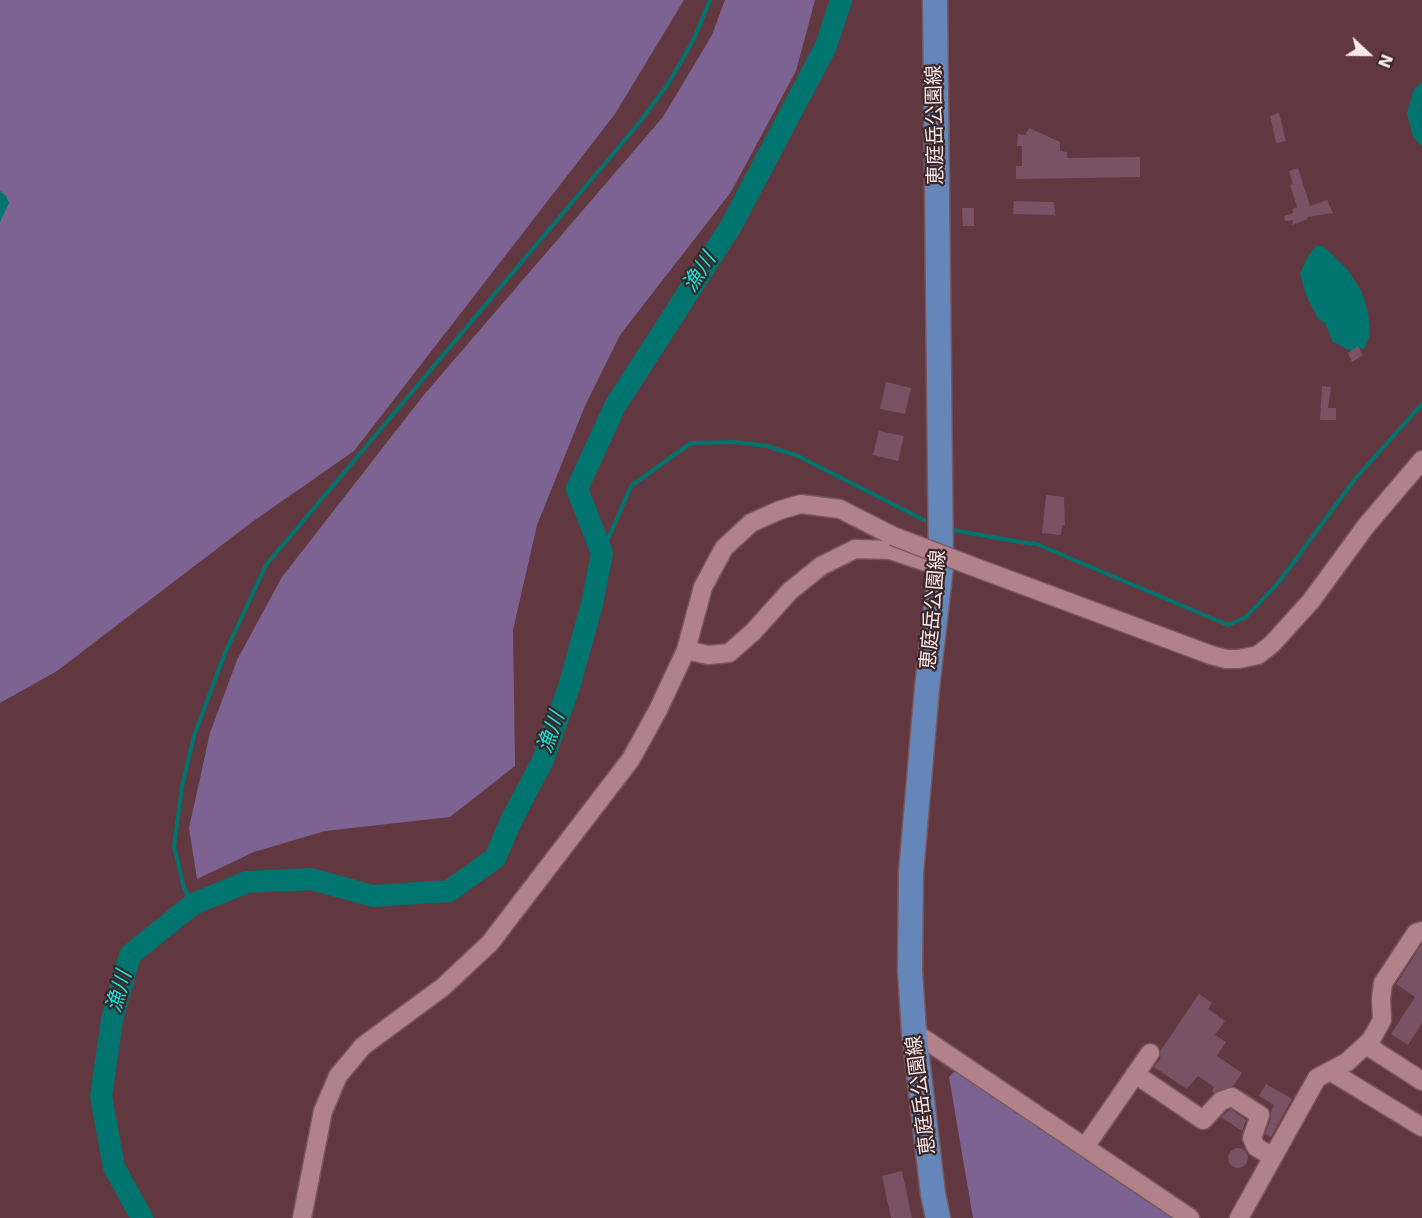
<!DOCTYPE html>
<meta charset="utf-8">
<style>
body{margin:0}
#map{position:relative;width:1422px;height:1218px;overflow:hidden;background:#61383f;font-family:"DejaVu Sans",sans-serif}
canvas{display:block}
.north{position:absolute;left:1338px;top:24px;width:60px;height:60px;-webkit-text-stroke:4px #392629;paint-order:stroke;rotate:112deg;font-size:16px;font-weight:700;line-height:24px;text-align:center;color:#fce7e9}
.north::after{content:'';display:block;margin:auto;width:21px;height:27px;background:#fce7e9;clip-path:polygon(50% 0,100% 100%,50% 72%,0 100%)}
</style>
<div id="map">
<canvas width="1422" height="1218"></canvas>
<div class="north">N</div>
</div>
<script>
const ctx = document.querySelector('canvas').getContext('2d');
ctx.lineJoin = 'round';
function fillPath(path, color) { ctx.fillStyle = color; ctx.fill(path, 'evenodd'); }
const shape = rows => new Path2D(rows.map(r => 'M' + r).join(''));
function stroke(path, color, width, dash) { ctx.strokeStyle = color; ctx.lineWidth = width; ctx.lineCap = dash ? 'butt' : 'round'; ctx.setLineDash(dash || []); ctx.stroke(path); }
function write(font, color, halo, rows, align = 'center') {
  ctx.font = font + ' "DejaVu Sans","Noto Sans JP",sans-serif'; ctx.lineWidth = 4.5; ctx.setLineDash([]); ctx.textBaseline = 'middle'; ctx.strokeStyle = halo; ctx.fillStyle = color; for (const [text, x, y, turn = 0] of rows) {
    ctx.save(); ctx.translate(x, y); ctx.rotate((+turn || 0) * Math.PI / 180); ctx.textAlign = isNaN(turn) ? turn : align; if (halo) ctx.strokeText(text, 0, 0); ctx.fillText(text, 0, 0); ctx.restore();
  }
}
const green = shape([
 [0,0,684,0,615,114,354,451,252,522,57,671,0,703],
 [725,0,815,0,796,71,731,192,620,335,585,406,537,525,513,630,515,766,450,817,325,831,254,852,197,879,189,828,210,733,237,660,282,577,423,396,663,117,712,35],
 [958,1068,1178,1218,973,1218,949,1077]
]);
const water = shape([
 [1422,82,1422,146,1413,137,1407,113,1414,89],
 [0,191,6,196,9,203,0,222],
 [1316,246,1323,246,1348,270,1362,292,1368,312,1370,334,1365,348,1351,351,1333,342,1325,323,1318,319,1306,295,1300,273,1308,256]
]);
const stream = shape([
 [953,530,1031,544,1034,543,1228,625,1246,617,1279,582,1355,479,1422,404],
 [602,553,631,486,691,443,734,442,767,446,798,456,924,520],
 [193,904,184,888,174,846,182,787,194,736,225,653,266,565,639,123,668,84,693,41,710,0]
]);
const river = shape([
 [142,1218,114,1167,101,1096,112,1020,130,955,193,904,247,882,311,879,373,896,449,891,495,858,512,819,543,760,569,687,592,604,602,553,577,489,615,406,731,226,826,46,841,0]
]);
const building = shape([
 [1279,113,1286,141,1276,143,1270,116],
 [1029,128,1060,142,1060,151,1067,152,1067,158,1140,157,1140,177,1016,179,1016,166,1022,166,1022,146,1017,146,1018,134,1025,135],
 [1298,168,1310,206,1327,200,1333,213,1307,217,1308,219,1292,225,1293,220,1285,221,1284,216,1293,213,1293,209,1297,207,1290,185,1293,184,1289,171],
 [1014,201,1054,202,1055,215,1013,214],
 [962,208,974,208,974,226,963,226],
 [1358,346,1363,355,1352,362,1348,353],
 [886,382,911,388,905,414,880,409],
 [1322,386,1331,387,1328,408,1336,408,1336,420,1320,420],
 [879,431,904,436,898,461,873,455],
 [1046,495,1064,497,1065,526,1062,525,1061,535,1042,533],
 [1422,944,1422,1023,1408,1045,1391,1034,1415,997,1396,984],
 [1199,994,1212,1003,1208,1009,1225,1021,1215,1035,1226,1042,1217,1056,1242,1073,1233,1086,1214,1093,1212,1091,1214,1087,1198,1076,1187,1089,1154,1067,1160,1059,1161,1050],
 [1266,1084,1292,1099,1271,1137,1265,1134,1271,1118,1271,1112,1274,1105,1259,1096],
 [1231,1109,1246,1120,1242,1131,1221,1117],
 '1228 1158a10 10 0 1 1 20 0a10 10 0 1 1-20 0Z',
 [902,1171,912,1218,891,1218,882,1176]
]);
const minor = shape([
 [969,565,1211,655,1226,659,1239,659,1258,655,1272,644,1311,601,1366,526,1422,460],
 [686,650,708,655,729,653,753,632,790,591,821,566,855,549,890,550,941,567],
 [914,1032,1190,1218],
 [1366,1045,1422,1081],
 [1330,1071,1422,1127],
 [1135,1074,1203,1120,1221,1101,1232,1097,1260,1115,1252,1138,1256,1147,1273,1157],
 [1085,1147,1150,1053],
 [302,1218,323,1111,338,1076,363,1046,443,987,490,943,631,759,658,710,686,650,703,587,724,548,751,523,780,510,801,504,840,509,893,536],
 [1239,1218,1317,1078,1347,1062,1371,1040,1382,1020,1381,999,1383,983,1416,933,1422,931]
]);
const major = shape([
 [935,0,941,567,927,688,911,873,910,971,914,1032,933,1194,938,1218]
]);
const minorBridge = shape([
 [893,536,969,565]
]);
const streetNames = [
 ["恵庭岳公園線",936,125,-91],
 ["恵庭岳公園線",934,610,-85],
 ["恵庭岳公園線",922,1095,-97]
];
const waterNames = [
 ["漁川",700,273,-57],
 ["漁川",552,733,-70],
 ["漁川",120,992,-74]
];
fillPath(green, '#7d6392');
fillPath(water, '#007570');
stroke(stream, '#007570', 4);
stroke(river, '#007570', 22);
fillPath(building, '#7a5265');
stroke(minor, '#78565c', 21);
stroke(major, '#78565c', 27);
stroke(minor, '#b18289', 18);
stroke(major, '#6486b8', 24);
stroke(minorBridge, '#78565c', 21, []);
stroke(minorBridge, '#b18289', 18);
write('20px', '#fce7e9', '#392629', streetNames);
write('italic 21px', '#18e3da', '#392629', waterNames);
</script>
